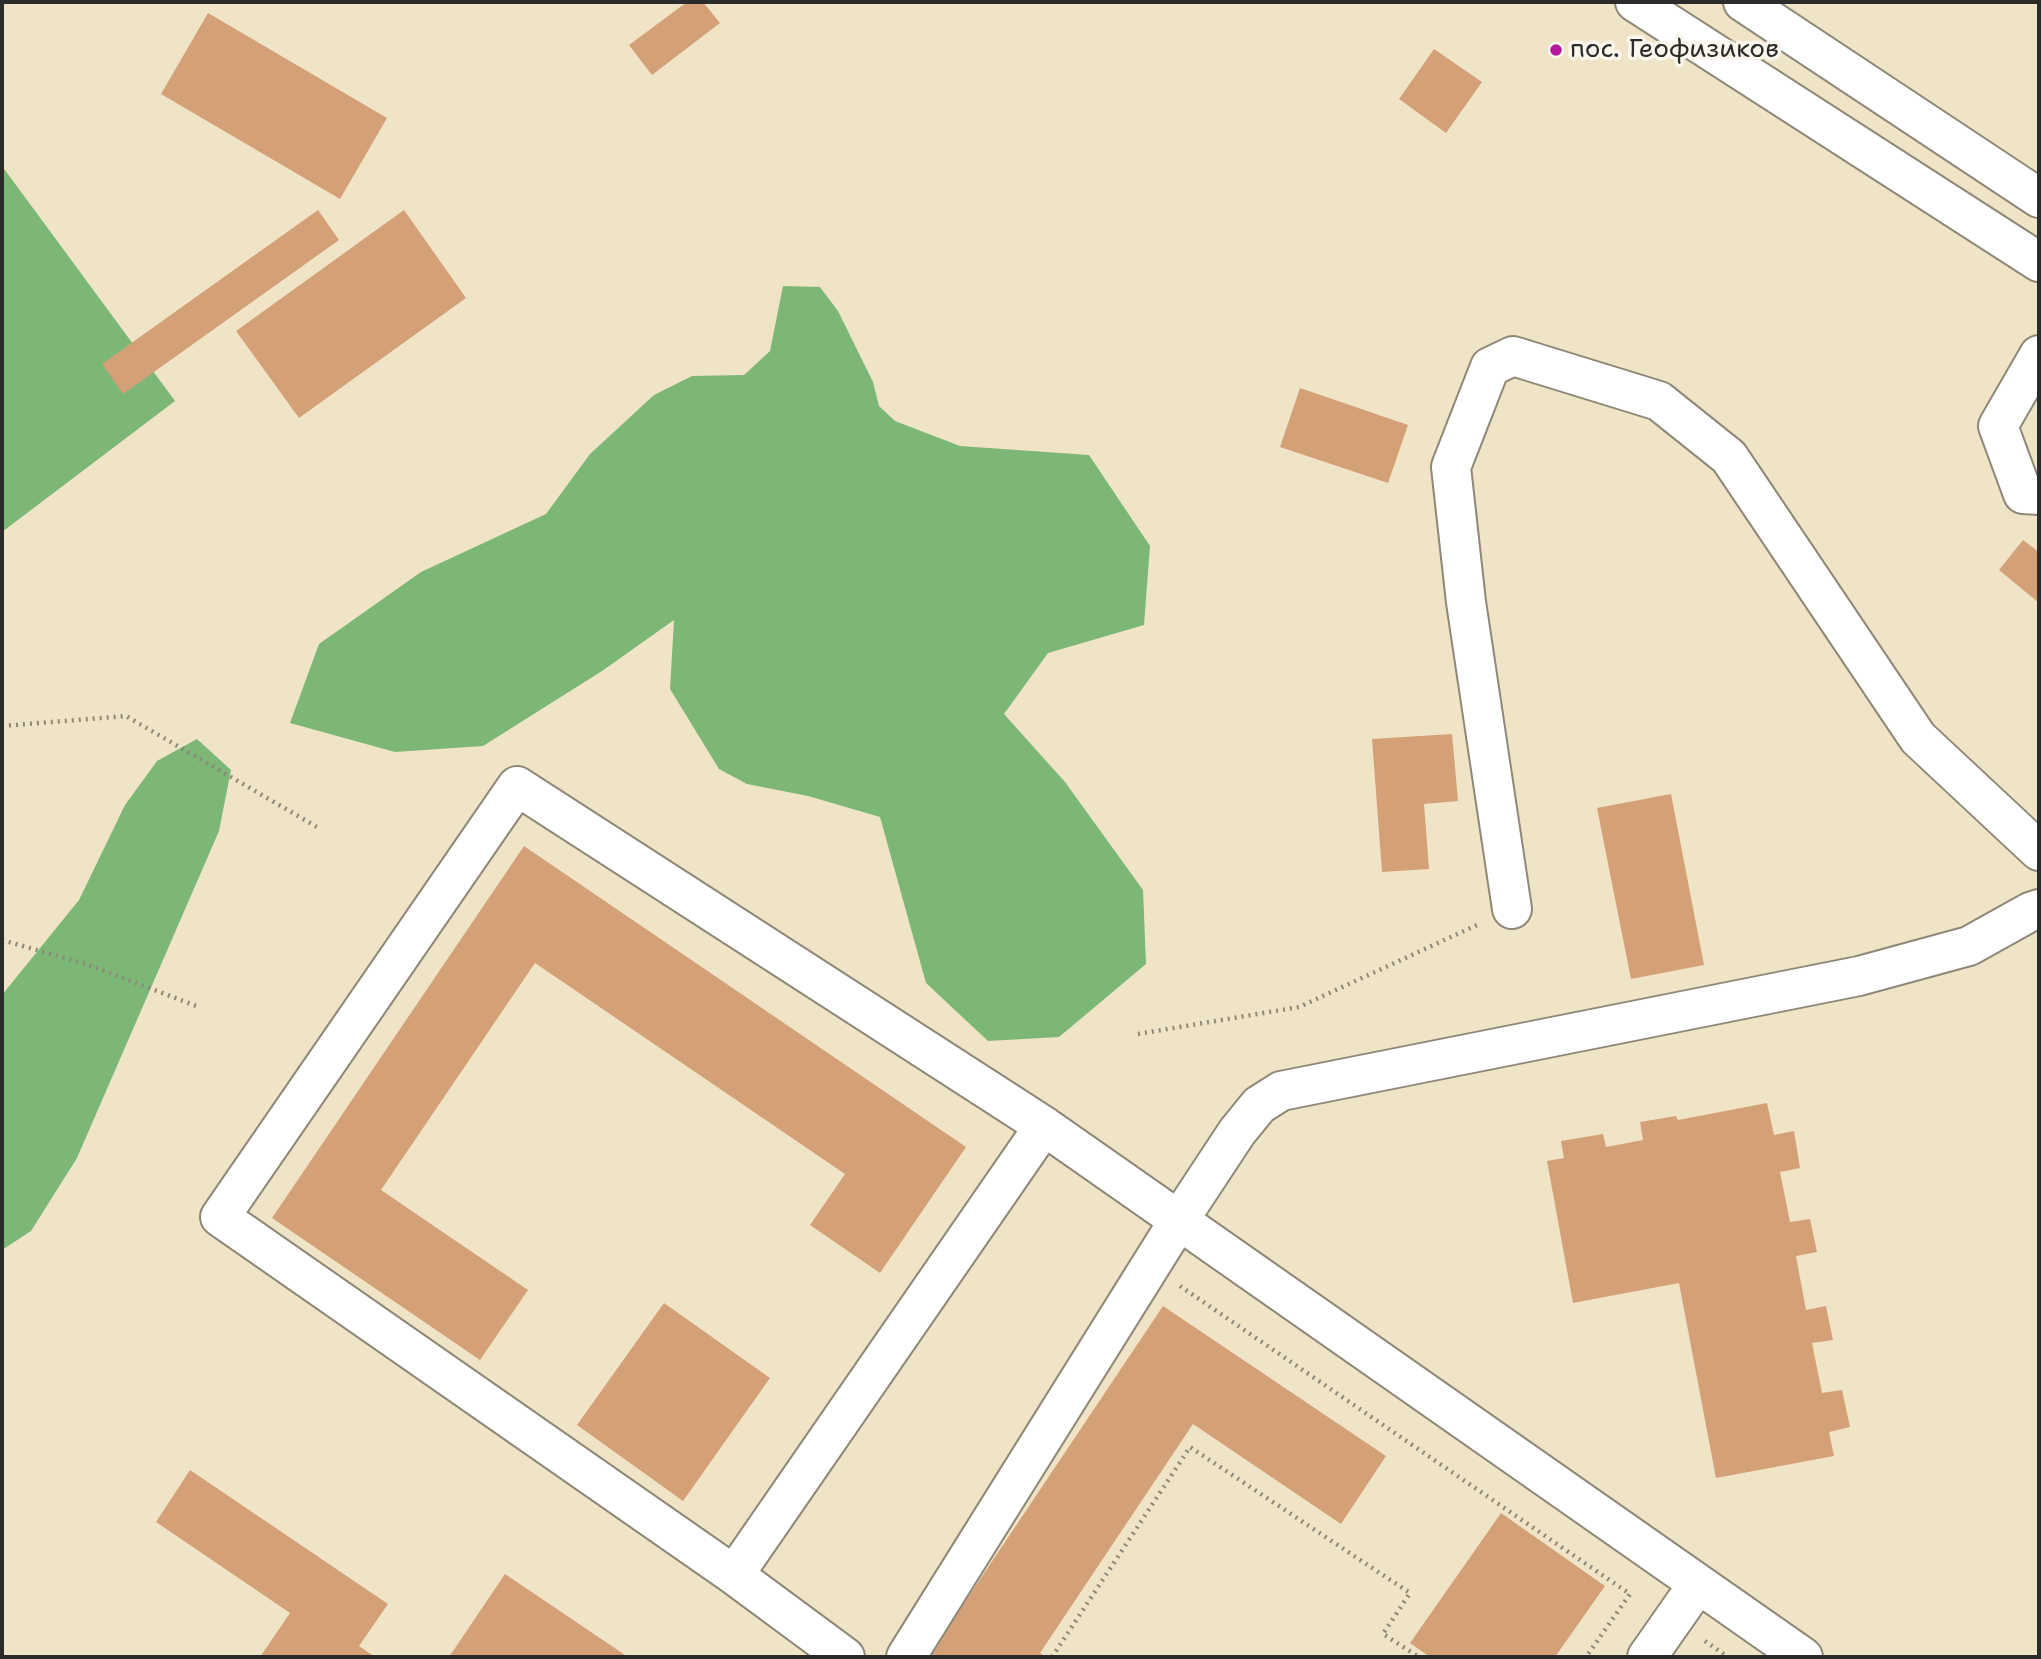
<!DOCTYPE html>
<meta charset="utf-8">
<style>
body{margin:0}
#map{position:relative;width:2041px;height:1659px;overflow:hidden;background:#f0e4c6;font-family:"Shantell Sans",sans-serif}
canvas{display:block}
.frame{position:absolute;inset:0;border:4px solid #2b2b2b;pointer-events:none}
</style>
<div id="map">
<canvas width="2041" height="1659"></canvas>
<div class="frame"></div>
</div>
<script>
const ctx = document.querySelector('canvas').getContext('2d');
ctx.lineJoin = 'round';
function fillPath(path, color) { ctx.fillStyle = color; ctx.fill(path, 'evenodd'); }
const shape = rows => new Path2D(rows.map(r => 'M' + r).join(''));
function stroke(path, color, width, dash) { ctx.strokeStyle = color; ctx.lineWidth = width; ctx.lineCap = dash ? 'butt' : 'round'; ctx.setLineDash(dash || []); ctx.stroke(path); }
function write(font, color, halo, rows, align = 'center') {
  ctx.font = font + ' "Shantell Sans",sans-serif'; ctx.lineWidth = 7; ctx.setLineDash([]); ctx.textBaseline = 'middle'; ctx.strokeStyle = halo; ctx.fillStyle = color; for (const [text, x, y, turn = 0] of rows) {
    ctx.save(); ctx.translate(x, y); ctx.rotate((+turn || 0) * Math.PI / 180); ctx.textAlign = isNaN(turn) ? turn : align; if (halo) ctx.strokeText(text, 0, 0); ctx.fillText(text, 0, 0); ctx.restore();
  }
}
const forest = shape([
 [2,166,175,401,2,532],
 [783,286,820,287,838,311,873,382,879,406,895,421,960,446,1089,455,1150,546,1144,625,1048,653,1004,714,1065,782,1143,890,1146,964,1059,1037,988,1041,926,983,880,817,808,796,747,784,719,769,670,689,674,620,602,671,483,746,395,752,290,723,319,644,421,572,546,514,590,454,654,395,692,376,744,375,770,351],
 [197,739,231,770,219,831,77,1158,31,1231,2,1250,2,995,79,900,125,805,157,761]
]);
const building = shape([
 [687,2,703,2,720,23,652,75,629,45],
 [208,13,387,118,340,199,161,94],
 [1434,49,1482,82,1446,133,1399,99],
 [318,210,339,240,123,394,102,364],
 [404,210,466,298,299,418,236,331],
 [1300,388,1408,425,1388,483,1280,447],
 [2023,540,2039,552,2039,603,1999,570],
 [1452,734,1458,801,1424,804,1429,869,1382,872,1372,739],
 [1671,794,1704,965,1631,979,1597,808],
 [524,846,966,1147,880,1273,810,1225,845,1174,535,963,381,1190,528,1290,480,1360,272,1218],
 [1767,1103,1774,1135,1794,1131,1800,1168,1780,1172,1790,1222,1810,1219,1817,1252,1796,1256,1806,1310,1826,1306,1833,1340,1812,1343,1822,1393,1842,1390,1850,1427,1829,1432,1834,1456,1716,1478,1679,1283,1573,1303,1547,1161,1564,1158,1561,1141,1603,1134,1606,1147,1643,1140,1640,1122,1676,1116,1678,1120],
 [664,1303,770,1378,683,1501,577,1425],
 [1163,1306,1386,1456,1341,1524,1193,1424,1040,1653,1046,1657,928,1657],
 [190,1470,388,1604,359,1646,375,1657,260,1657,290,1613,156,1522],
 [1501,1513,1605,1586,1555,1657,1430,1657,1410,1643],
 [505,1574,628,1657,449,1657]
]);
const path = shape([
 [2,726,126,716,317,827],
 [2,940,86,964,199,1007],
 [1138,1034,1299,1007,1477,925],
 [1180,1286,1630,1594,1586,1657],
 [1705,1641,1728,1657],
 [1052,1657,1190,1447,1410,1593,1383,1634,1419,1657]
]);
const minor = shape([
 [2039,355,1998,426,2023,494,2039,495],
 [1512,909,1466,602,1451,467,1490,367,1513,356,1659,401,1729,457,1918,738,2039,851],
 [734,1575,1044,1126],
 [845,1657,734,1575,220,1217,517,786,1044,1126,1803,1657],
 [906,1657,1179,1220,1237,1132,1259,1105,1281,1091,1859,976,1969,946,2030,912,2039,909],
 [1647,1657,1698,1584]
]);
const major = shape([
 [1635,2,2039,262],
 [1743,2,2039,198]
]);
const markers = [
 [1556,50,7,"#b5179e"]
];
const poiNames = [
 ["пос. Геофизиков",1570,50]
];
fillPath(forest, '#7cb776');
fillPath(building, '#d4a077');
stroke(minor, '#8e8878', 42);
stroke(major, '#8e8878', 42);
stroke(path, '#8e8878', 4.5, [2, 5]);
stroke(minor, '#fff', 38);
stroke(major, '#fff', 38);
for (const [x, y, r, color] of markers) { const dot = new Path2D(); dot.arc(x, y, r, 0, 2 * Math.PI); ctx.fillStyle = color; ctx.fill(dot); stroke(dot, '#fbf7ec', 2.5); }
write('26px', '#2b2b2b', '#fbf7ec', poiNames, 'left');
</script>
